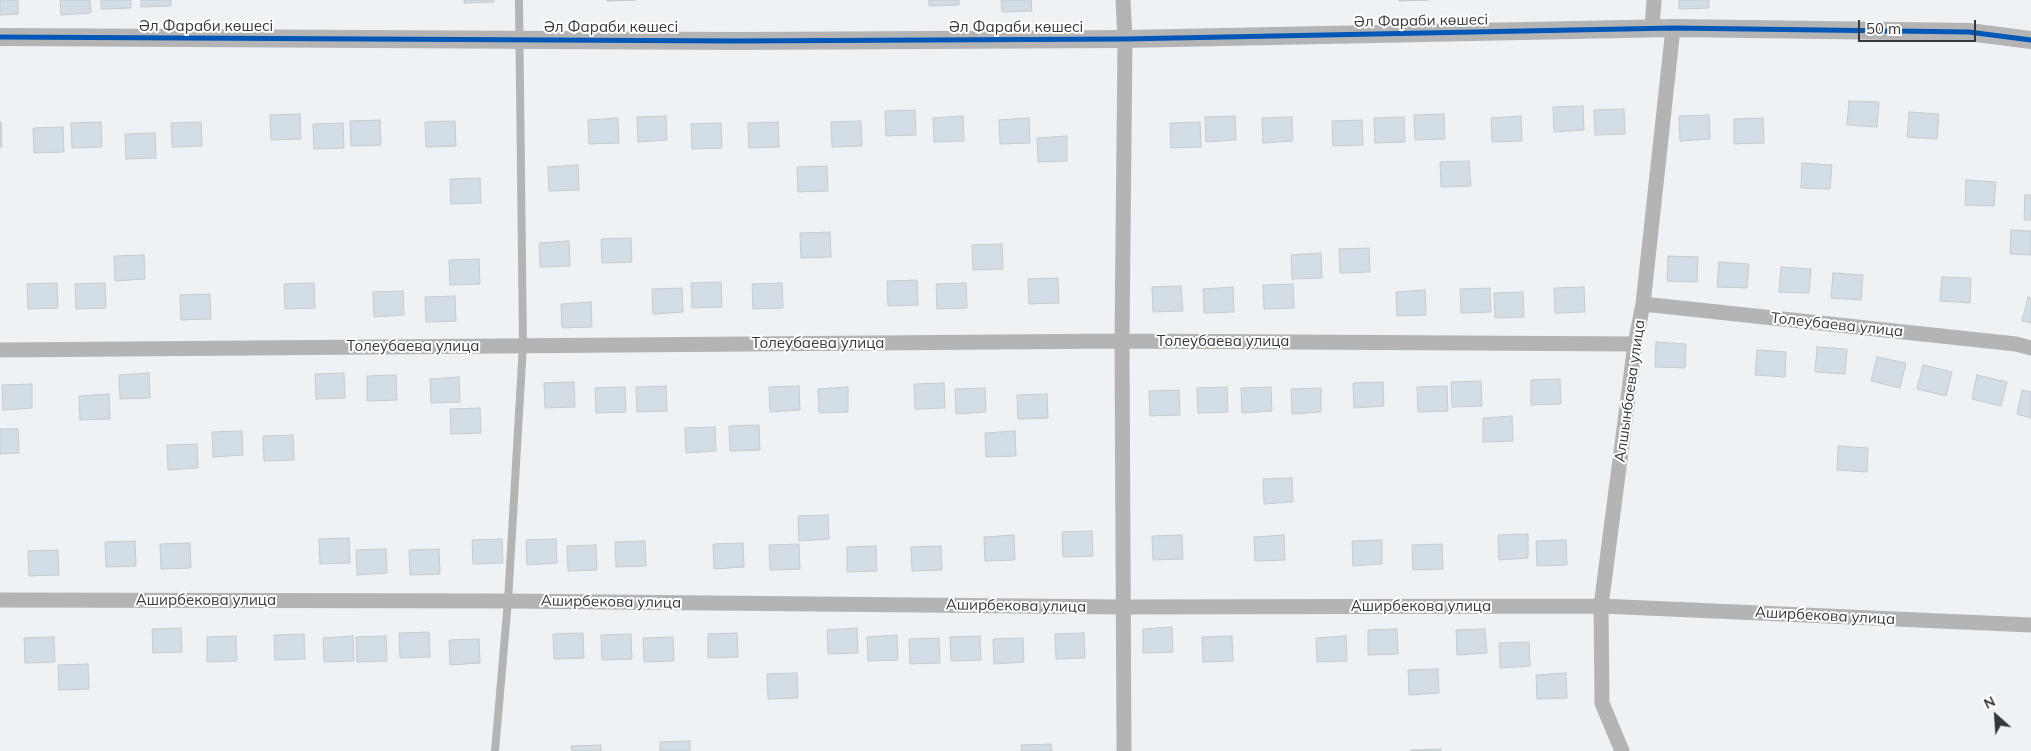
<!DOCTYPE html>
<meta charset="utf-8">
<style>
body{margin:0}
#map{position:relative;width:2031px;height:751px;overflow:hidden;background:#eff2f5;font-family:Mulish,sans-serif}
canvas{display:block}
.north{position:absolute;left:1971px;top:691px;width:50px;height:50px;-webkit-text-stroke:4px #fff;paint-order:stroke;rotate:334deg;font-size:14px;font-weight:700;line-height:20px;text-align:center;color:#35373a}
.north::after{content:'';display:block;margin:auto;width:18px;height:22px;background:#35373a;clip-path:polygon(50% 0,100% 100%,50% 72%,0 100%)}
.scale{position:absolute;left:1858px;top:20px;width:118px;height:22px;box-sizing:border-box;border:2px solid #35373a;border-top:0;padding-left:6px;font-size:15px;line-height:18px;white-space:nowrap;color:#35373a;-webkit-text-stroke:4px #fff;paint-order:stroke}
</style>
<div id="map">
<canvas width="2031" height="751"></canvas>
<div class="north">N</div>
<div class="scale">50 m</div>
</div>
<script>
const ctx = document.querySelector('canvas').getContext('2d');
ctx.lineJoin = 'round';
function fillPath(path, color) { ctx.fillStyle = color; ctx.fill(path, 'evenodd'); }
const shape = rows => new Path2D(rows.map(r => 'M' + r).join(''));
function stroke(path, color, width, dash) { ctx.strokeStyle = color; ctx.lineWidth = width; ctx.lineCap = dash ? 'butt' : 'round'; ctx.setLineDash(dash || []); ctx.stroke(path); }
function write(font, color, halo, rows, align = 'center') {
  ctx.font = font + ' Mulish,sans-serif'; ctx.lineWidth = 4; ctx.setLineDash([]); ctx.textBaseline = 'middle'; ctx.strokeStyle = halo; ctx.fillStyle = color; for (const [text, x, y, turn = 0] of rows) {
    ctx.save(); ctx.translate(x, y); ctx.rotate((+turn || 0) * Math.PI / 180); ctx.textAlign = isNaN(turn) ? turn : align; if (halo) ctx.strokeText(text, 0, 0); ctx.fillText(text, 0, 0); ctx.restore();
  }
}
const building = shape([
 [0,0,18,0,18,14,0,15,0,0],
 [60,0,90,0,91,13,61,15,60,0],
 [101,0,131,0,131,8,101,9,101,0],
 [141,0,171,0,171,6,141,7,141,0],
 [464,0,494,0,494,2,464,3,464,0],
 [607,0,636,0,607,1,607,0],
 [929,0,959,0,959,5,929,6,929,0],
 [1001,0,1031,0,1032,11,1002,12,1001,0],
 [1399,0,1429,0,1399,1,1399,0],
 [1679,0,1709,0,1709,8,1679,9,1679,0],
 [1849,101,1879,102,1877,127,1847,125,1849,101],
 [1583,106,1584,130,1554,132,1553,107,1583,106],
 [1624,109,1625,134,1595,135,1594,110,1624,109],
 [915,110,916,135,886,136,885,111,915,110],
 [1909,112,1939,114,1937,139,1907,137,1909,112],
 [300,114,301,139,271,140,270,115,300,114],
 [1444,114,1445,139,1415,140,1414,115,1444,114],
 [1709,115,1710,139,1680,141,1679,116,1709,115],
 [666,116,667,140,638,142,637,117,666,116],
 [963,116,964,141,934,142,933,118,963,116],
 [1235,116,1236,140,1206,142,1205,117,1235,116],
 [1521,116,1522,141,1492,142,1491,118,1521,116],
 [1292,117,1293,141,1263,143,1262,118,1292,117],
 [1404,117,1405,142,1375,143,1374,118,1404,117],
 [618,118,619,143,589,144,588,120,618,118],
 [1029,118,1030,143,1000,144,999,120,1029,118],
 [1763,118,1764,143,1734,144,1734,119,1763,118],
 [380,120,381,145,351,146,350,121,380,120],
 [1362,120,1363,145,1333,146,1332,121,1362,120],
 [455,121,456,146,426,147,425,122,455,121],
 [861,121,862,146,832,147,831,122,861,121],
 [0,122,1,122,2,147,0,147,0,122],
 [101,122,102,147,72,148,71,123,101,122],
 [201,122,202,146,172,147,171,123,201,122],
 [778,122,779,147,749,148,748,123,778,122],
 [1200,122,1201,147,1171,148,1170,123,1200,122],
 [343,123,344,148,314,149,313,124,343,123],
 [721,123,722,148,692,149,691,124,721,123],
 [63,127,64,152,34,153,33,128,63,127],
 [155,133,156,158,126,159,125,134,155,133],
 [1067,136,1067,161,1038,162,1037,138,1067,136],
 [1469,161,1471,186,1441,187,1440,162,1469,161],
 [1802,163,1832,165,1830,189,1801,188,1802,163],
 [578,165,579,190,549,191,548,167,578,165],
 [827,166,828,191,798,192,797,167,827,166],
 [480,178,481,203,451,204,450,179,480,178],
 [1966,180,1996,182,1994,206,1965,205,1966,180],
 [2025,195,2031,195,2031,220,2024,220,2025,195],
 [2011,230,2031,231,2031,255,2010,254,2011,230],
 [830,232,831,257,801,258,800,233,830,232],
 [631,238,632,262,602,263,601,239,631,238],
 [569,241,570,266,540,267,539,243,569,241],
 [1002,244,1003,269,973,270,972,245,1002,244],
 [1369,248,1370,272,1340,273,1339,249,1369,248],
 [1321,253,1322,278,1292,279,1291,255,1321,253],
 [144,255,145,279,115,281,114,256,144,255],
 [1668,256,1698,257,1697,282,1667,281,1668,256],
 [479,259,480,284,450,285,449,260,479,259],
 [1719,262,1749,264,1747,288,1717,287,1719,262],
 [1781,267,1811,269,1809,293,1779,292,1781,267],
 [1833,273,1863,275,1861,300,1831,298,1833,273],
 [1942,277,1971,278,1970,303,1940,301,1942,277],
 [1058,278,1059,303,1029,304,1028,279,1058,278],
 [917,280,918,305,888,306,887,281,917,280],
 [721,282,722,307,692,308,691,283,721,282],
 [57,283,58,308,28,309,27,284,57,283],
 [105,283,106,308,76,309,75,284,105,283],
 [314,283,315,308,285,309,284,284,314,283],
 [782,283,783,308,753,309,752,284,782,283],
 [966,283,967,308,937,309,936,284,966,283],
 [1293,284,1294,308,1264,309,1263,285,1293,284],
 [1181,286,1183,311,1153,312,1152,287,1181,286],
 [1233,287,1234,312,1204,313,1203,289,1233,287],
 [1584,287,1585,312,1555,313,1554,288,1584,287],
 [682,288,683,312,653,314,652,289,682,288],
 [1490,288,1491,312,1461,313,1460,289,1490,288],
 [1425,290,1426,315,1397,316,1396,292,1425,290],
 [403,291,404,315,374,317,373,292,403,291],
 [1523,292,1524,317,1495,318,1494,293,1523,292],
 [210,294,211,319,181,320,180,295,210,294],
 [455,296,456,321,426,322,425,297,455,296],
 [2028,297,2031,298,2031,323,2022,321,2028,297],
 [591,302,592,327,562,328,561,304,591,302],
 [1656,342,1686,344,1685,368,1655,367,1656,342],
 [1817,347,1847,349,1845,374,1815,372,1817,347],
 [1757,350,1786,352,1785,377,1755,375,1757,350],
 [1877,357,1906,363,1900,388,1871,381,1877,357],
 [1923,365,1952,372,1946,396,1917,389,1923,365],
 [149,373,150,398,120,399,119,375,149,373],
 [344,373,345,398,316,399,315,374,344,373],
 [396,375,397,400,367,401,367,376,396,375],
 [1977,375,2007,382,2001,406,1972,399,1977,375],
 [459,377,460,402,431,403,430,379,459,377],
 [1560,379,1561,404,1531,405,1531,380,1560,379],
 [1481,381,1482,406,1452,407,1451,382,1481,381],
 [574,382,575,407,545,408,544,383,574,382],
 [1383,382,1384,406,1354,408,1353,383,1383,382],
 [944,383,945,408,915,409,914,384,944,383],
 [32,384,32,408,3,410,2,385,32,384],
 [666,386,667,411,637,412,636,387,666,386],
 [799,386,800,410,770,412,769,387,799,386],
 [1447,386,1448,411,1418,412,1417,387,1447,386],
 [625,387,626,412,596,413,595,388,625,387],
 [848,387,848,412,819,413,818,389,848,387],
 [1227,387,1228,412,1198,413,1197,388,1227,387],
 [1271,387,1272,411,1242,413,1241,388,1271,387],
 [985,388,986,412,956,414,955,389,985,388],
 [1321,388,1321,412,1292,414,1291,389,1321,388],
 [1179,390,1180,415,1150,416,1149,391,1179,390],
 [2022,390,2031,392,2031,418,2017,414,2022,390],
 [109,394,110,419,80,420,79,396,109,394],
 [1047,394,1048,418,1018,419,1017,395,1047,394],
 [480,408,481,433,451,434,450,409,480,408],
 [1512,416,1513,441,1483,442,1483,418,1512,416],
 [759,425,760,450,730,451,729,426,759,425],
 [715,427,716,451,686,453,685,428,715,427],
 [0,429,18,429,19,453,0,454,0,429],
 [242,431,243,455,213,457,212,432,242,431],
 [1015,431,1016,456,986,457,985,433,1015,431],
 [293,435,294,460,264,461,263,436,293,435],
 [197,444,198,468,168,470,167,445,197,444],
 [1838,446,1868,448,1867,472,1837,470,1838,446],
 [1292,478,1293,502,1264,504,1263,479,1292,478],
 [828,515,829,539,799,541,798,516,828,515],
 [1092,531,1093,556,1063,557,1062,532,1092,531],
 [1528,534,1528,558,1499,560,1498,535,1528,534],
 [1014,535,1015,560,985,561,984,537,1014,535],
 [1182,535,1183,559,1153,560,1152,536,1182,535],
 [1284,535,1285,560,1255,561,1254,537,1284,535],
 [349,538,350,563,320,564,319,539,349,538],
 [502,539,503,563,473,564,472,540,502,539],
 [556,539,557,563,527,565,526,540,556,539],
 [1382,540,1382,564,1353,566,1352,541,1382,540],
 [1566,540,1567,565,1537,566,1536,541,1566,540],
 [135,541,136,566,106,567,105,542,135,541],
 [645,541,646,566,616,567,615,542,645,541],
 [190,543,191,568,161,569,160,544,190,543],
 [743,543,744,567,714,569,713,544,743,543],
 [799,544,800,569,770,570,769,545,799,544],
 [1442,544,1443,569,1413,570,1412,545,1442,544],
 [596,545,597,570,568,571,567,546,596,545],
 [876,546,877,571,847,572,847,547,876,546],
 [941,546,942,570,912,571,911,547,941,546],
 [386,549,387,573,357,575,356,550,386,549],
 [439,549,440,574,410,575,409,550,439,549],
 [58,550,59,575,29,576,28,551,58,550],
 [1172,627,1173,652,1143,653,1143,629,1172,627],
 [181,628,182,652,153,653,152,629,181,628],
 [857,628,858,653,828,654,827,630,857,628],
 [1397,629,1398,654,1368,655,1368,630,1397,629],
 [1485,629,1487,653,1457,655,1456,630,1485,629],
 [429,632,430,657,400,658,399,633,429,632],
 [583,633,584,658,554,659,553,634,583,633],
 [737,633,738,657,708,658,708,634,737,633],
 [1084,633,1085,658,1056,659,1055,634,1084,633],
 [304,634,305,659,275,660,274,635,304,634],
 [631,634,632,659,602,660,601,635,631,634],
 [897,635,898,660,868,661,867,637,897,635],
 [236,636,237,661,207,662,207,637,236,636],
 [353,636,354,661,324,662,323,638,353,636],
 [386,636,387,661,357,662,356,637,386,636],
 [980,636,981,660,951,661,950,637,980,636],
 [1232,636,1233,661,1203,662,1202,637,1232,636],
 [1346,636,1347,661,1317,662,1316,638,1346,636],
 [54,637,55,662,25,663,24,638,54,637],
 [673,637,674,661,644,662,643,638,673,637],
 [939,638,940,663,910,664,909,639,939,638],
 [1023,638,1024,662,994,664,993,639,1023,638],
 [479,639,480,663,450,665,449,640,479,639],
 [1529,642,1530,666,1500,668,1499,643,1529,642],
 [88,664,89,689,59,690,58,665,88,664],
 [1438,669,1439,693,1409,695,1408,670,1438,669],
 [797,673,798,698,768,699,767,674,797,673],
 [1566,673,1567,698,1537,699,1536,675,1566,673],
 [690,741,690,751,660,751,660,742,690,741],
 [1051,744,1052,751,1022,751,1021,745,1051,744],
 [601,745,601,751,572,751,571,746,601,745],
 [1441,749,1441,751,1411,751,1411,750,1441,749]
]);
const service = shape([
 [495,751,508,601,523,345,519,0]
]);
const minor = shape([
 [1123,0,1125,39,1122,341,1124,751],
 [1652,28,1654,0],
 [1643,304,2016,344,2031,348],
 [0,350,1122,341,1635,344],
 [0,600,508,601,1123,607,1601,606,2031,625],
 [1622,751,1602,703,1601,606,1635,344,1643,304,1673,28]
]);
const tertiary = shape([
 [0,37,734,41,1125,39,1673,28,1969,32,2031,40]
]);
const cycleway = shape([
 [0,37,734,41,1125,39,1673,28,1969,32,2031,40]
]);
const streetNames = [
 ["Әл Фараби көшесі",1421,21,-1],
 ["Әл Фараби көшесі",206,26],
 ["Әл Фараби көшесі",611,27],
 ["Әл Фараби көшесі",1016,27],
 ["Толеубаева улица",1837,325,6],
 ["Толеубаева улица",1223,341],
 ["Толеубаева улица",818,343],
 ["Толеубаева улица",413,346],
 ["Алшынбаева улица",1630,391,-82],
 ["Аширбекова улица",206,600],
 ["Аширбекова улица",611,602,1],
 ["Аширбекова улица",1016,606,1],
 ["Аширбекова улица",1421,606],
 ["Аширбекова улица",1825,616,3]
];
fillPath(building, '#d3dde6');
stroke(building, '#c7cacc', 1);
stroke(service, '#b4b4b5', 8);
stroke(minor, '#b4b4b5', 15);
stroke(tertiary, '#b4b4b5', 18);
stroke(cycleway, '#0057b8', 5);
write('15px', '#35373a', '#fff', streetNames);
</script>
